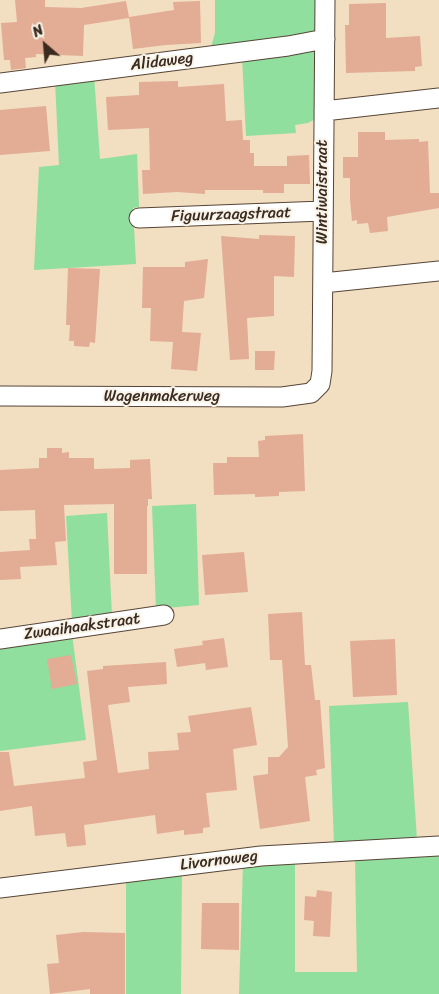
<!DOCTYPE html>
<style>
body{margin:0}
#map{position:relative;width:439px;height:994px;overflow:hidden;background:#f2dec1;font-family:Sriracha,sans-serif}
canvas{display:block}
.north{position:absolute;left:20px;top:20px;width:50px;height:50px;-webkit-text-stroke:4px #f7f3e8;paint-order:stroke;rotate:333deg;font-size:14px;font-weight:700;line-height:20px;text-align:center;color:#3b2a1e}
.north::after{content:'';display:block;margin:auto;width:18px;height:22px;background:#3b2a1e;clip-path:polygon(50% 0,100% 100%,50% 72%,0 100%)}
</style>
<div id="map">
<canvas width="439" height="994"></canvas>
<div class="north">N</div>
</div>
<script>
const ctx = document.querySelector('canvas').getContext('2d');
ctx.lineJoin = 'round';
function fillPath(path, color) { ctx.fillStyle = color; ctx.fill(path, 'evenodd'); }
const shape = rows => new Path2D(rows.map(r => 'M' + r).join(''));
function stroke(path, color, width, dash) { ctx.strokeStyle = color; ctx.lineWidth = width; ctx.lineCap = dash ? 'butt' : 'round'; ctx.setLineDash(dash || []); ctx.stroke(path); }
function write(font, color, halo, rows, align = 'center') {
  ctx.font = font + ' Sriracha,sans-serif'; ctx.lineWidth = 4; ctx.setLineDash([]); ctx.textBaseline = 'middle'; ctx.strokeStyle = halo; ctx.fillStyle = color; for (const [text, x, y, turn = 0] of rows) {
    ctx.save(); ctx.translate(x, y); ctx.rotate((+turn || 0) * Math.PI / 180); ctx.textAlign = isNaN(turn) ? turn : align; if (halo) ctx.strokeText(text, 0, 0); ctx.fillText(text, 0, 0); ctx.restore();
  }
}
const green = shape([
 [215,0,319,0,320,20,314,36,211,47,215,33],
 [313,49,318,54,319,117,308,123,295,125,296,133,246,136,242,56],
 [94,75,100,159,137,154,139,207,133,208,136,264,34,270,39,167,59,165,55,81],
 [196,504,199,605,156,609,152,506],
 [107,513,112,616,72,622,66,516],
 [72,634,86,740,0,751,0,645],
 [408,702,417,840,334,846,329,706],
 [439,853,439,994,239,994,243,864,295,861,295,972,357,972,355,859],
 [182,872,181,994,126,994,126,879]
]);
const building = shape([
 [15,0,45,0,45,7,81,8,126,1,129,17,174,10,173,2,200,1,201,43,166,45,133,49,129,18,84,25,83,56,36,54,36,57,25,58,26,68,11,70,10,60,4,60,1,23,17,22],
 [386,3,386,38,420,36,422,66,415,67,415,71,346,73,345,25,349,25,349,4],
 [178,81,178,87,224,84,226,121,242,120,243,140,250,140,250,153,254,153,254,166,287,166,287,156,309,155,310,184,284,184,284,193,263,193,263,190,205,190,205,194,177,192,143,194,142,170,150,170,149,128,108,130,106,97,139,95,139,82],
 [46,106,50,151,0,155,0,110],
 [358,132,385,132,385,140,419,139,419,142,428,141,430,193,439,193,439,208,387,217,388,231,370,233,368,223,357,224,357,220,352,221,350,199,350,178,343,178,343,157,358,157],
 [259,235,295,236,294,277,274,276,274,316,247,318,249,359,230,360,221,236,259,239],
 [208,259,204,298,184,301,182,332,201,333,197,371,171,369,173,342,150,341,151,308,142,308,143,267,185,267,185,262],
 [68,268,100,269,95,343,90,342,89,347,74,346,74,341,69,341,70,325,66,325],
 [255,351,275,351,274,370,255,370],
 [303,434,305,491,279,492,279,496,255,497,255,494,214,495,213,463,227,463,227,457,259,457,258,441,265,440,265,436],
 [47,448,62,448,62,453,69,452,69,458,94,458,94,469,130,468,130,460,150,459,152,499,148,499,148,506,147,506,147,574,114,574,114,504,64,505,66,541,55,542,57,565,20,567,21,579,0,580,0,552,30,550,29,539,36,539,35,510,0,511,0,470,39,468,39,458,47,458],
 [244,552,248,592,205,595,202,555],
 [302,612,305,665,311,665,315,700,320,700,325,768,316,770,317,775,305,777,310,821,260,829,253,776,268,774,268,757,279,757,288,747,282,660,270,660,268,614],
 [224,638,228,667,206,670,205,663,177,667,174,649,203,645,202,641],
 [395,639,397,695,353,697,350,641],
 [71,655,77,684,52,689,47,659],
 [166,662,167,684,128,687,130,702,108,705,118,773,149,769,148,752,179,750,177,733,191,732,188,716,251,707,257,745,233,749,237,790,206,793,210,827,203,828,203,833,184,835,184,830,157,834,155,815,84,825,86,845,67,847,65,833,35,836,32,806,0,811,0,752,9,752,14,786,85,778,83,762,97,760,87,671,103,669,103,666],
 [317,890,332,892,330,937,313,936,314,921,304,920,305,896,316,897],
 [202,903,239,903,239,950,201,949],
 [83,932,125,933,125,994,90,994,90,989,50,994,47,964,59,963,56,935]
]);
const street = shape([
 [0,83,288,46,325,39],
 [324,111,439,98],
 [139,218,323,211],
 [323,283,439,271],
 [0,396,282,397,311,393,320,384,322,371,325,0],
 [0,639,164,615],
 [0,888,261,856,439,846]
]);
const streetNames = [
 ["Alidaweg",162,62,-7],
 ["Wintiwaistraat",323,192,-90],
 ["Figuurzaagstraat",231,215,-2],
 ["Wagenmakerweg",162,397],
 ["Zwaaihaakstraat",82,627,-8],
 ["Livornoweg",219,861,-7]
];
fillPath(green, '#90df9e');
fillPath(building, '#e3ac94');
stroke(street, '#564536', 21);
stroke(street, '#fff', 19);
write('16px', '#3b2a1e', '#f7f3e8', streetNames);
</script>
